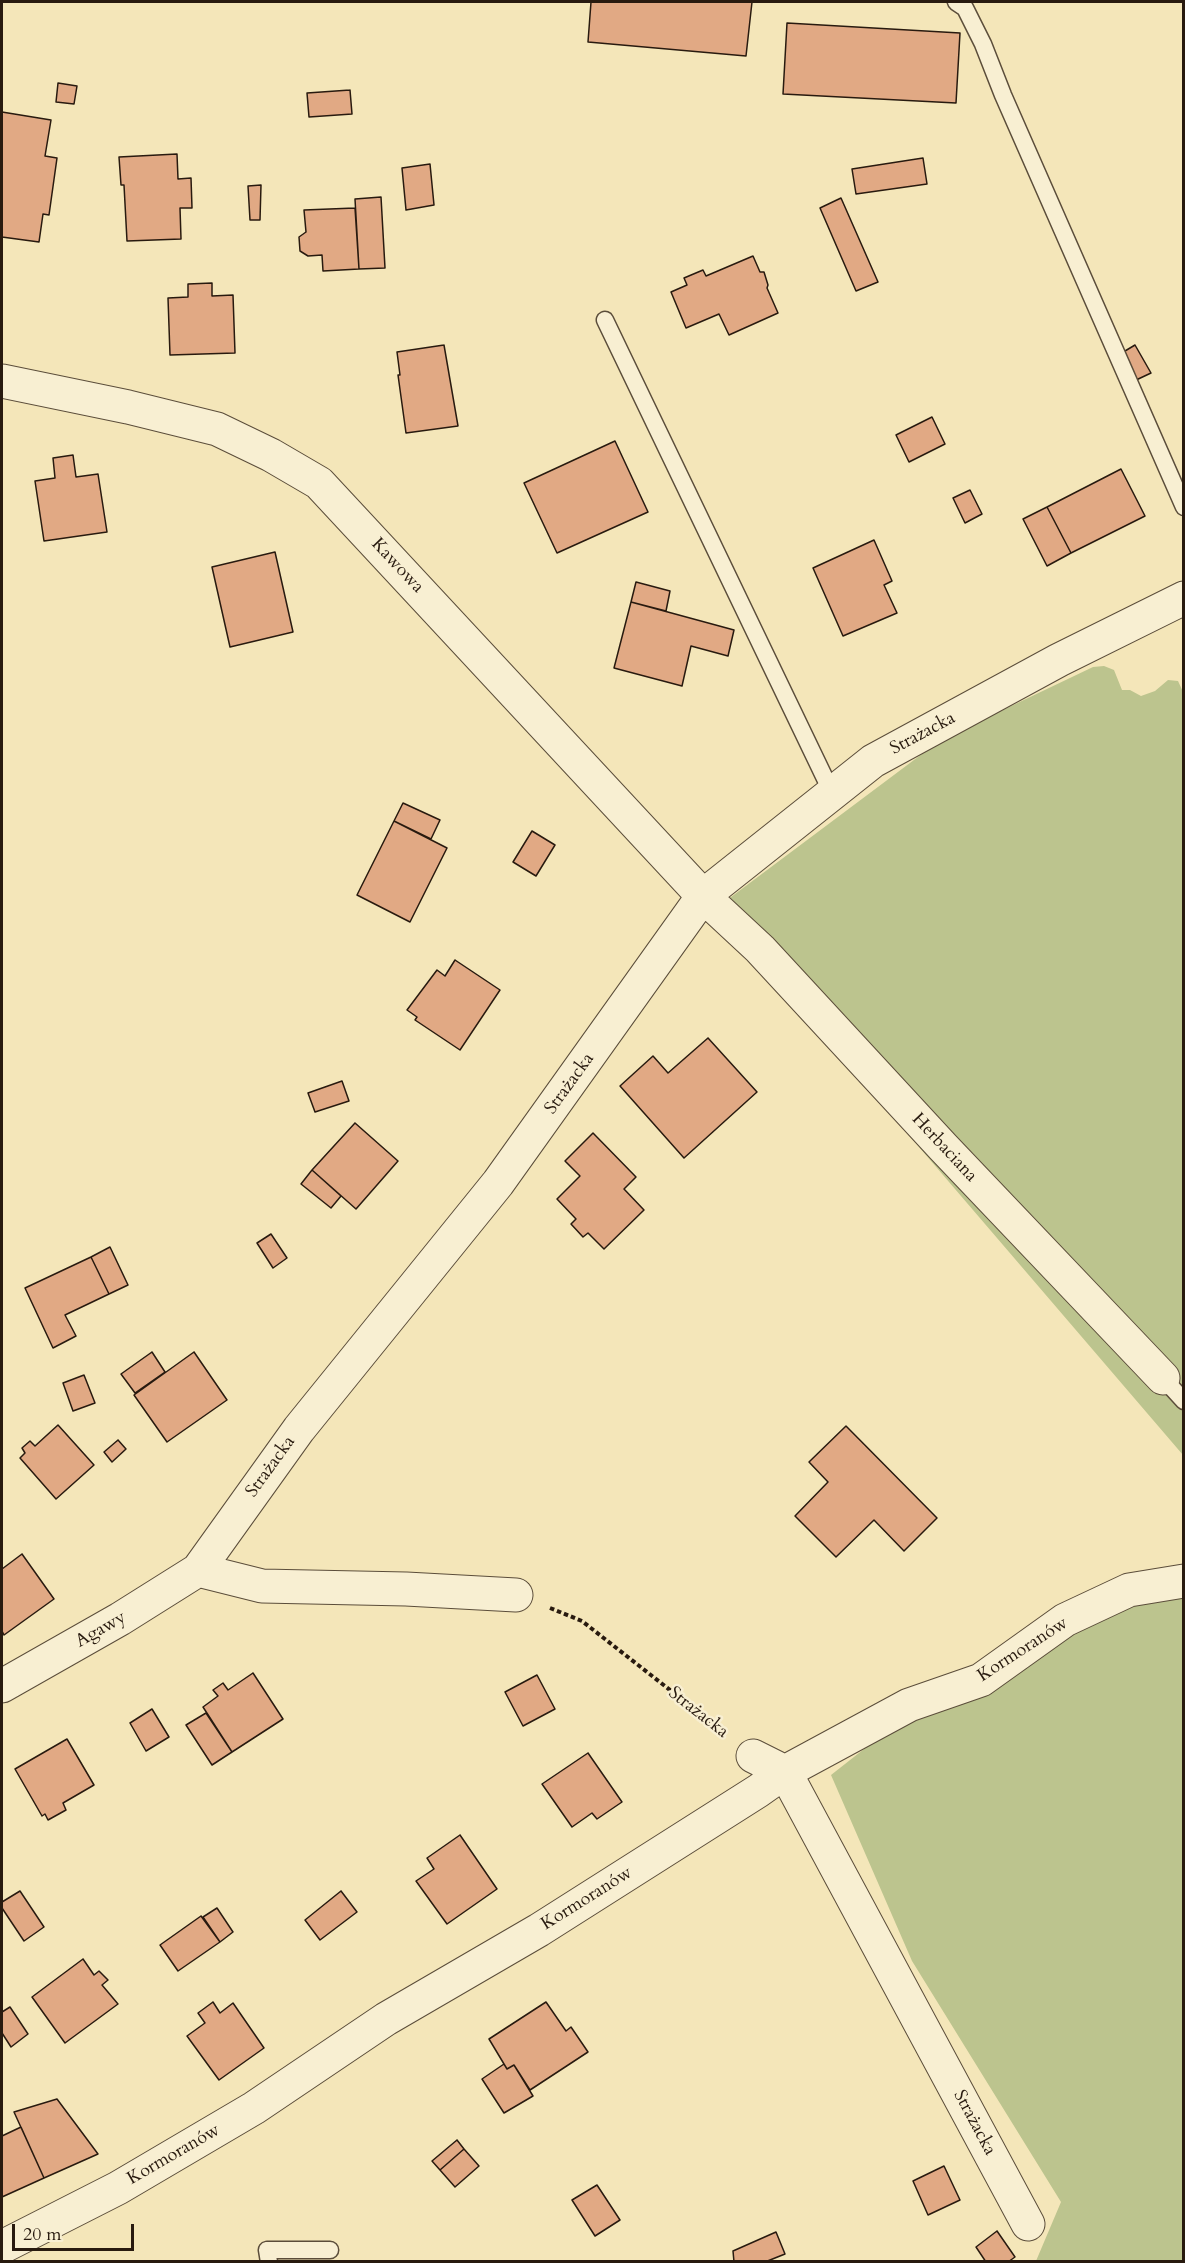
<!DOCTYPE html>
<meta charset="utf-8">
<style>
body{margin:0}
#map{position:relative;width:1185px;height:2263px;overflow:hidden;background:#f4e6b9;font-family:Cardo,serif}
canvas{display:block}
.frame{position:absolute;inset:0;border:3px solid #281a0f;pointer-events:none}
.scale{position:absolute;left:12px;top:2224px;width:122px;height:27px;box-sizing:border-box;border:3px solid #281a0f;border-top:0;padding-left:8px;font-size:18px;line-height:21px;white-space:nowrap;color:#281a0f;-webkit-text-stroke:4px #f8efd2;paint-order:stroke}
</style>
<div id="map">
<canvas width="1185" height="2263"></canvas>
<div class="frame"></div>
<div class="scale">20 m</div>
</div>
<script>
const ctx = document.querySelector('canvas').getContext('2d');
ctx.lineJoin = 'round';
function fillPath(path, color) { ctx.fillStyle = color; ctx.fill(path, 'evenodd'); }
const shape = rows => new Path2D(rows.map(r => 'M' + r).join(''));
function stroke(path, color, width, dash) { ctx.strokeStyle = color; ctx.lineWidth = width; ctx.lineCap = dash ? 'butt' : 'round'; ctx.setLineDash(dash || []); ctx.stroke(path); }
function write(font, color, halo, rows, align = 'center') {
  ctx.font = font + ' Cardo,serif'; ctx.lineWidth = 5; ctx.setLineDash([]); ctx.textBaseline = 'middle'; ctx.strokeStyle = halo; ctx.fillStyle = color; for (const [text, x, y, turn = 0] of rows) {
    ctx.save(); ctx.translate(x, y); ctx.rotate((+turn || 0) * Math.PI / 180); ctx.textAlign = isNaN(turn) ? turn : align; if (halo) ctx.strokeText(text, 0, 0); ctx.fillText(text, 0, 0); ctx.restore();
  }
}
const green = shape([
 [1104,666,1114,670,1122,690,1130,690,1141,696,1155,691,1168,680,1178,681,1184,694,1183,1455,715,909,942,739,1093,667],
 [1183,1593,1183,2261,1036,2261,1061,2202,912,1961,831,1775,901,1720,1069,1632,1142,1598]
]);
const building = shape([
 [591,2,752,2,746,56,588,42,591,2],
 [787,23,960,33,956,103,783,94,787,23],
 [58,83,77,86,74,104,56,102,58,83],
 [350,90,352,114,309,117,307,93,350,90],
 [2,112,51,120,45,156,57,158,49,215,43,214,39,242,2,237,2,112],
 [177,154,178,179,191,178,192,208,180,208,181,239,127,241,124,185,121,185,119,157,177,154],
 [923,158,927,184,856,194,852,169,923,158],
 [430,164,434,205,406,210,402,168,430,164],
 [261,185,260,220,250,220,248,186,261,185],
 [381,197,385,268,359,269,355,199,381,197],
 [841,198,878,282,856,291,820,208,841,198],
 [355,208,359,269,323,271,322,255,308,256,300,251,299,237,306,232,304,210,355,208],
 [753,256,760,272,764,272,768,285,767,288,778,313,729,335,719,314,686,328,671,292,687,285,684,278,703,270,706,276,753,256],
 [212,283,212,296,233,295,235,353,170,355,168,298,188,297,188,284,212,283],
 [444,345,458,426,406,433,398,375,400,375,397,352,444,345],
 [1135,345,1151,373,1134,381,1120,354,1135,345],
 [932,417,945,444,909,462,896,435,932,417],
 [615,441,648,512,557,553,524,483,615,441],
 [73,455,76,477,98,474,107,532,44,541,35,481,55,478,53,458,73,455],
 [1121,469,1145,516,1071,553,1047,507,1121,469],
 [970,490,982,514,965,523,953,498,970,490],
 [1047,507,1071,553,1047,566,1023,519,1047,507],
 [874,540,892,581,884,585,897,613,843,636,813,568,874,540],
 [275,552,293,632,230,647,212,567,275,552],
 [636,582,670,591,666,611,631,602,636,582],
 [631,602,734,630,728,656,691,646,682,686,614,668,631,602],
 [403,803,440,820,431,839,394,821,403,803],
 [394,821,447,848,410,922,357,895,394,821],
 [532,831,555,845,536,876,513,862,532,831],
 [455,960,500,990,460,1050,415,1020,417,1017,407,1010,437,970,445,976,455,960],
 [708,1038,757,1092,684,1158,620,1086,653,1056,668,1073,708,1038],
 [342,1081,349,1101,315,1112,308,1093,342,1081],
 [355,1123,398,1161,356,1209,312,1170,355,1123],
 [593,1133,636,1177,624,1189,644,1210,604,1249,588,1233,583,1237,571,1224,576,1219,557,1199,580,1176,565,1161,593,1133],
 [312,1170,341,1196,331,1208,301,1184,312,1170],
 [271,1234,287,1258,273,1268,257,1243,271,1234],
 [110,1247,128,1285,109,1294,91,1257,110,1247],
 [91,1257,109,1294,65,1315,76,1336,53,1348,25,1288,91,1257],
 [152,1352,165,1372,135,1393,121,1374,152,1352],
 [194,1352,227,1400,167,1442,134,1395,194,1352],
 [84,1375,95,1403,73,1411,63,1383,84,1375],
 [58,1425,94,1465,56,1499,20,1458,25,1453,22,1448,30,1441,35,1446,58,1425],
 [846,1426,937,1518,904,1551,874,1520,836,1557,795,1516,828,1482,809,1462,846,1426],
 [118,1440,126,1449,112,1462,104,1452,118,1440],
 [22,1554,54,1599,4,1635,2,1631,2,1569,22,1554],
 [253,1673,283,1719,232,1752,203,1707,218,1696,213,1690,223,1683,228,1690,253,1673],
 [537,1675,555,1709,523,1726,505,1692,537,1675],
 [152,1709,169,1737,146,1751,130,1723,152,1709],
 [206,1713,232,1752,212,1765,186,1725,206,1713],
 [67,1739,94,1785,63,1803,66,1810,48,1820,45,1814,42,1816,15,1769,67,1739],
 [588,1753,622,1802,597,1819,592,1813,572,1827,542,1784,588,1753],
 [460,1835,497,1889,447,1924,416,1881,434,1869,427,1858,460,1835],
 [20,1891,44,1927,24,1941,2,1908,2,1902,20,1891],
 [341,1891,357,1912,320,1940,305,1920,341,1891],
 [217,1908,233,1932,220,1942,203,1917,217,1908],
 [201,1916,220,1942,178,1971,160,1945,201,1916],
 [83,1959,94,1975,99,1971,108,1980,102,1985,118,2004,65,2043,32,1997,83,1959],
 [213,2002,220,2013,233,2003,264,2048,219,2080,187,2036,205,2023,198,2013,213,2002],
 [546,2002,566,2031,571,2027,588,2052,530,2090,514,2065,507,2069,489,2039,546,2002],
 [10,2007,28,2034,11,2047,2,2033,2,2012,10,2007],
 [504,2064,507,2069,514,2065,533,2096,504,2113,482,2079,504,2064],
 [57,2099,98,2154,44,2178,14,2112,57,2099],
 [21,2127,44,2178,2,2197,2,2136,21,2127],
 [457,2140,464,2149,440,2170,432,2161,457,2140],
 [464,2149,479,2166,455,2187,440,2170,464,2149],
 [944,2166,960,2200,928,2215,913,2181,944,2166],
 [597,2185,620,2220,595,2236,572,2200,597,2185],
 [997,2231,1015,2257,1008,2262,986,2262,976,2247,997,2231],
 [776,2232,785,2254,765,2262,734,2262,733,2251,776,2232]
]);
const path = shape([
 [550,1608,582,1621,726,1734]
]);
const lane = shape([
 [956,2,965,8,983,44,1003,95,1184,507],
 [605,320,832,793],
 [1163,1378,1184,1401],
 [269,2262,267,2250,330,2250]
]);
const street = shape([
 [2,381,128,407,217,429,271,455,319,483,703,896,760,949,943,1147,1163,1378],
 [198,1570,262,1586,406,1589,516,1595],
 [2,1686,120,1619,198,1570,299,1429,498,1183,703,896,873,761,1059,660,1184,598],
 [753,1756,785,1772,1028,2224],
 [2,2247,118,2188,254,2108,386,2019,539,1930,758,1791,785,1772,909,1705,981,1680,1065,1620,1129,1590,1184,1581]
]);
const streetNames = [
 ["Kawowa",397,566,47],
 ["Strażacka",923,734,-28],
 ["Strażacka",570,1084,-54],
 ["Herbaciana",944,1148,47],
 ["Strażacka",271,1467,-54],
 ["Agawy",101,1630,-30],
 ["Kormoranów",1023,1650,-33],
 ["Strażacka",698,1713,38],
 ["Kormoranów",587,1899,-32],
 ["Strażacka",974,2123,62],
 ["Kormoranów",174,2155,-30]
];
fillPath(green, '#bcc48e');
fillPath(building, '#e1a984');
stroke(building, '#281a0f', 1.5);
stroke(lane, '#5b4d3a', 19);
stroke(street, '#5b4d3a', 35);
stroke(path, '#281a0f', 4, [4.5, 3]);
stroke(lane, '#f8efd2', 16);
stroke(street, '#f8efd2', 33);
write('18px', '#281a0f', '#f8efd2', streetNames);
</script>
